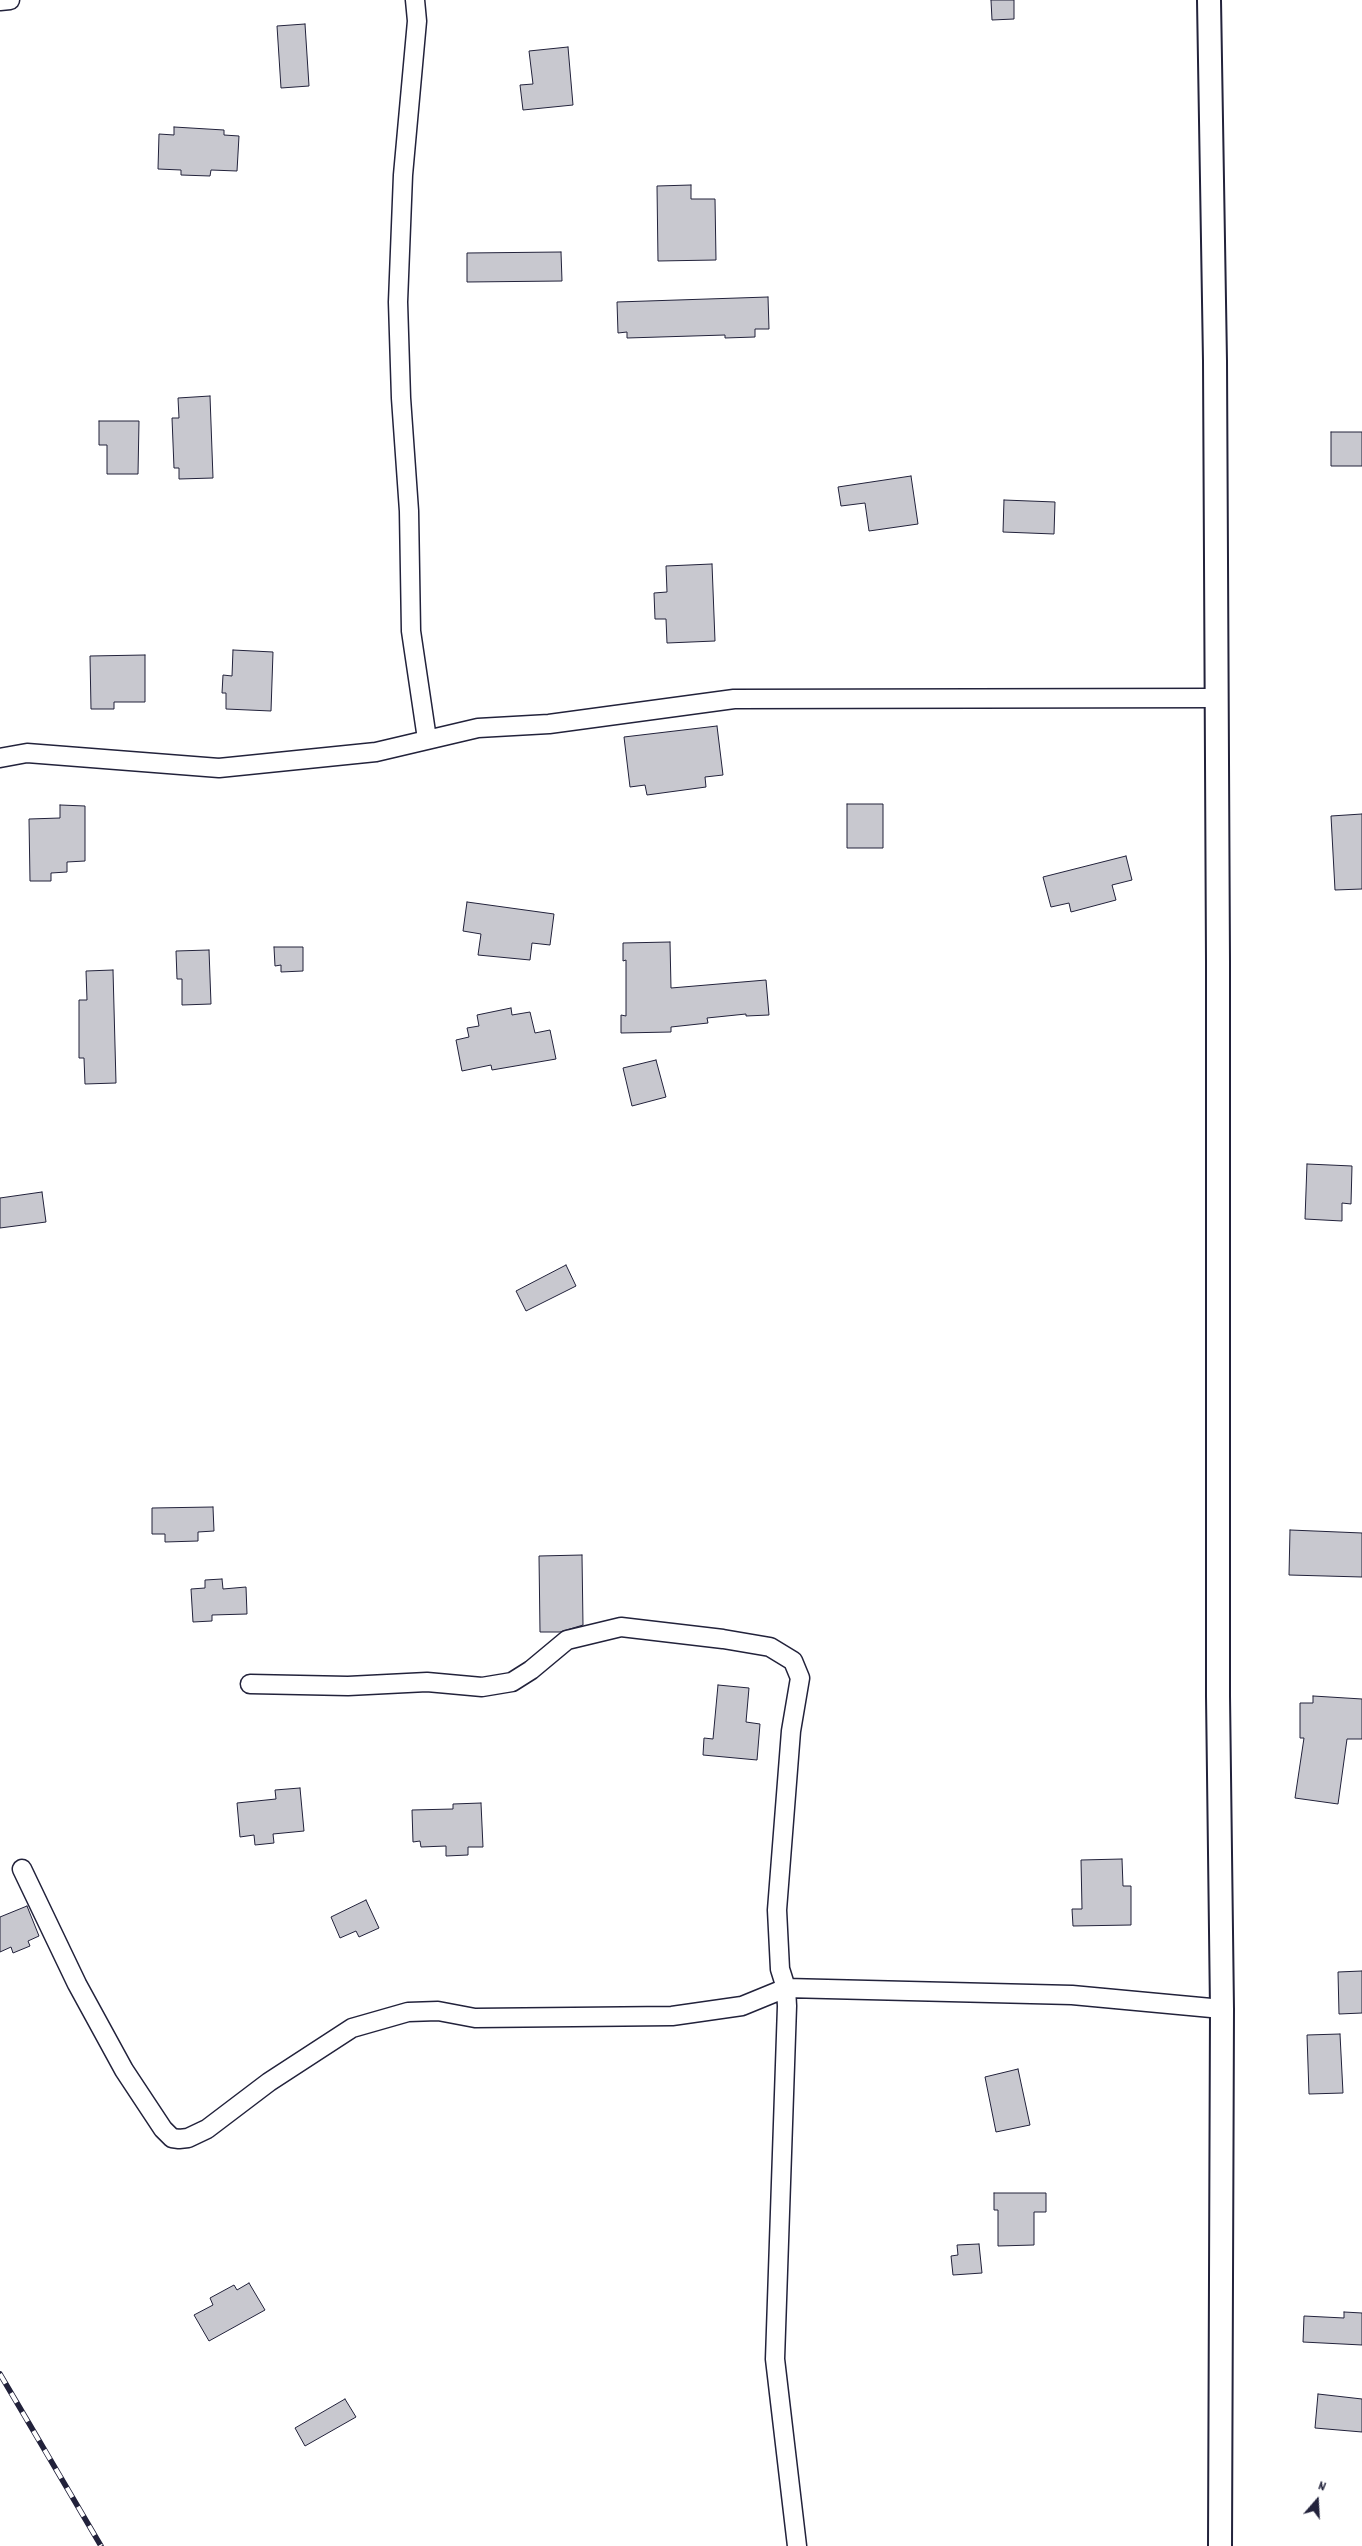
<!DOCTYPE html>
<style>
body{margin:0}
#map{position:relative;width:1362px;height:2546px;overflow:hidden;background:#fff;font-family:Dekko,sans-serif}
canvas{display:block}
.north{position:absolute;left:1292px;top:2476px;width:50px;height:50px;-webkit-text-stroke:4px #fff;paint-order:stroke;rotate:19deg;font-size:14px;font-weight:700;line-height:20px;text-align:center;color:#22223b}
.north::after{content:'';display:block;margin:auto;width:18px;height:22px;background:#22223b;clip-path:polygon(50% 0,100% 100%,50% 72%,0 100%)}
</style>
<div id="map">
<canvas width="1362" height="2546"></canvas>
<div class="north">N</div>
</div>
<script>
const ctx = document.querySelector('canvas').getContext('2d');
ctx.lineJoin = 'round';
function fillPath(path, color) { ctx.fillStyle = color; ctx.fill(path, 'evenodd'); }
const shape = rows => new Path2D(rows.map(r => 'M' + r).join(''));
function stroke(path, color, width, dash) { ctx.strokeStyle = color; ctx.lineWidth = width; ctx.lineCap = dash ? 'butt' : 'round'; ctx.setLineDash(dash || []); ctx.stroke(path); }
const building = shape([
 [991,0,1014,0,1014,19,992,20,991,0],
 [305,24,309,86,281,88,277,26,305,24],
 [568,47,573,105,523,110,520,85,533,84,529,51,568,47],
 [174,127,224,130,224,135,239,136,237,171,211,170,210,176,181,175,181,170,158,169,159,134,174,135,174,127],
 [691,185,691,199,715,199,716,260,658,261,657,186,691,185],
 [561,252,562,281,467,282,467,253,561,252],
 [768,297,769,329,755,329,755,337,725,338,725,335,627,338,627,332,618,333,617,302,768,297],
 [210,396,213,478,179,479,179,468,174,468,172,418,179,418,178,398,210,396],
 [99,421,139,421,138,474,107,474,107,445,99,445,99,421],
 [1331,432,1362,432,1362,466,1331,466,1331,432],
 [911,476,918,524,869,531,865,503,841,506,838,487,911,476],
 [1004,500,1055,502,1054,534,1003,532,1004,500],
 [712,564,715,641,667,643,666,619,655,619,654,593,667,592,666,566,712,564],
 [233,650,273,652,271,711,226,709,226,693,222,693,223,675,232,676,233,650],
 [145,655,145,702,114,702,114,709,91,709,90,656,145,655],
 [717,726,723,775,705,777,706,787,647,795,645,785,630,787,624,737,717,726],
 [847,804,883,804,883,848,847,848,847,804],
 [60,805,85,806,85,861,67,862,67,872,51,873,51,881,30,881,29,819,60,818,60,805],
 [1362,814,1362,889,1335,890,1331,816,1362,814],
 [1126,856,1132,880,1112,885,1116,900,1071,912,1069,903,1051,907,1043,877,1126,856],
 [467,902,554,914,550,945,532,943,530,960,478,955,481,934,463,931,467,902],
 [670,942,671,988,766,980,769,1015,746,1016,746,1014,707,1018,708,1023,671,1027,671,1032,621,1033,621,1015,626,1016,626,960,623,961,623,943,670,942],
 [274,947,303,947,303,971,281,972,281,965,275,966,274,947],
 [209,950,211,1004,182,1005,182,979,177,979,176,951,209,950],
 [113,970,116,1083,85,1084,84,1058,79,1058,79,1000,87,1000,86,971,113,970],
 [511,1008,512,1015,530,1012,535,1033,550,1030,556,1059,492,1070,491,1065,462,1071,456,1040,469,1037,467,1028,479,1026,477,1015,511,1008],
 [656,1060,666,1097,632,1106,623,1068,656,1060],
 [1307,1164,1352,1166,1351,1204,1342,1203,1342,1221,1305,1219,1307,1164],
 [42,1192,46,1222,0,1228,0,1198,42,1192],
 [566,1265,576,1286,526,1311,516,1291,566,1265],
 [213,1507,214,1531,198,1532,198,1541,165,1542,165,1534,152,1534,152,1508,213,1507],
 [1290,1530,1362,1533,1362,1577,1289,1575,1290,1530],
 [582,1555,583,1625,560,1632,540,1632,539,1556,582,1555],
 [222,1579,223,1589,246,1587,247,1614,212,1615,212,1621,193,1622,191,1589,205,1588,205,1580,222,1579],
 [718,1685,749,1688,746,1722,760,1724,757,1760,703,1755,704,1738,713,1739,718,1685],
 [1313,1696,1362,1699,1362,1739,1347,1739,1338,1804,1295,1798,1304,1738,1300,1738,1300,1703,1313,1703,1313,1696],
 [300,1788,304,1831,273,1834,274,1843,255,1845,254,1835,240,1837,237,1803,276,1799,275,1790,300,1788],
 [481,1803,483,1847,468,1847,468,1855,446,1856,446,1846,421,1847,420,1841,413,1842,412,1810,453,1809,453,1804,481,1803],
 [1122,1859,1123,1886,1131,1886,1131,1925,1073,1926,1072,1909,1082,1909,1081,1860,1122,1859],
 [366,1900,379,1928,359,1937,356,1931,340,1938,331,1917,366,1900],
 [27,1906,39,1936,28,1941,30,1946,13,1953,11,1947,0,1952,0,1917,27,1906],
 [1362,1971,1362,2013,1339,2014,1338,1972,1362,1971],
 [1340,2034,1343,2093,1309,2094,1307,2035,1340,2034],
 [1018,2069,1030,2125,996,2132,985,2077,1018,2069],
 [994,2193,1046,2193,1046,2212,1034,2212,1034,2245,998,2246,998,2210,994,2210,994,2193],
 [979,2244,982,2273,953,2275,951,2256,958,2255,957,2245,979,2244],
 [249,2283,265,2310,209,2341,194,2315,213,2305,210,2298,234,2285,237,2290,249,2283],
 [1344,2312,1362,2313,1362,2345,1303,2342,1304,2316,1344,2318,1344,2312],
 [1318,2394,1362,2399,1362,2432,1315,2428,1318,2394],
 [345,2399,356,2417,305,2446,295,2428,345,2399]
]);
const minor = shape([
 [415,0,417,21,403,175,398,302,401,398,409,511,411,631,427,739],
 [0,1,10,0],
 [0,758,27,753,219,768,376,752,478,728,549,724,734,699,1216,698],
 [250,1684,348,1686,427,1682,482,1687,512,1682,531,1670,567,1640,621,1627,723,1639,770,1647,793,1661,800,1678,791,1731,777,1910,780,1969,786,1988,787,2006,775,2359,797,2546],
 [22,1869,77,1984,124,2070,163,2129,172,2138,179,2139,188,2138,207,2129,269,2082,352,2028,408,2012,438,2011,475,2018,672,2016,742,2006,786,1988,1072,1995,1222,2009]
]);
const tertiary = shape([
 [1209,0,1215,361,1218,961,1218,1696,1222,2009,1220,2546]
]);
const rail = shape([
 [0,2374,101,2546]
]);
fillPath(building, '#c8c8cf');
stroke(building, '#22223b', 1);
stroke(minor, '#22223b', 21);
stroke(tertiary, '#22223b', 26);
stroke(minor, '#fff', 18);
stroke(tertiary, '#fff', 22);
stroke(rail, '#22223b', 5.5);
stroke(rail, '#fff', 4, [11]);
</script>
